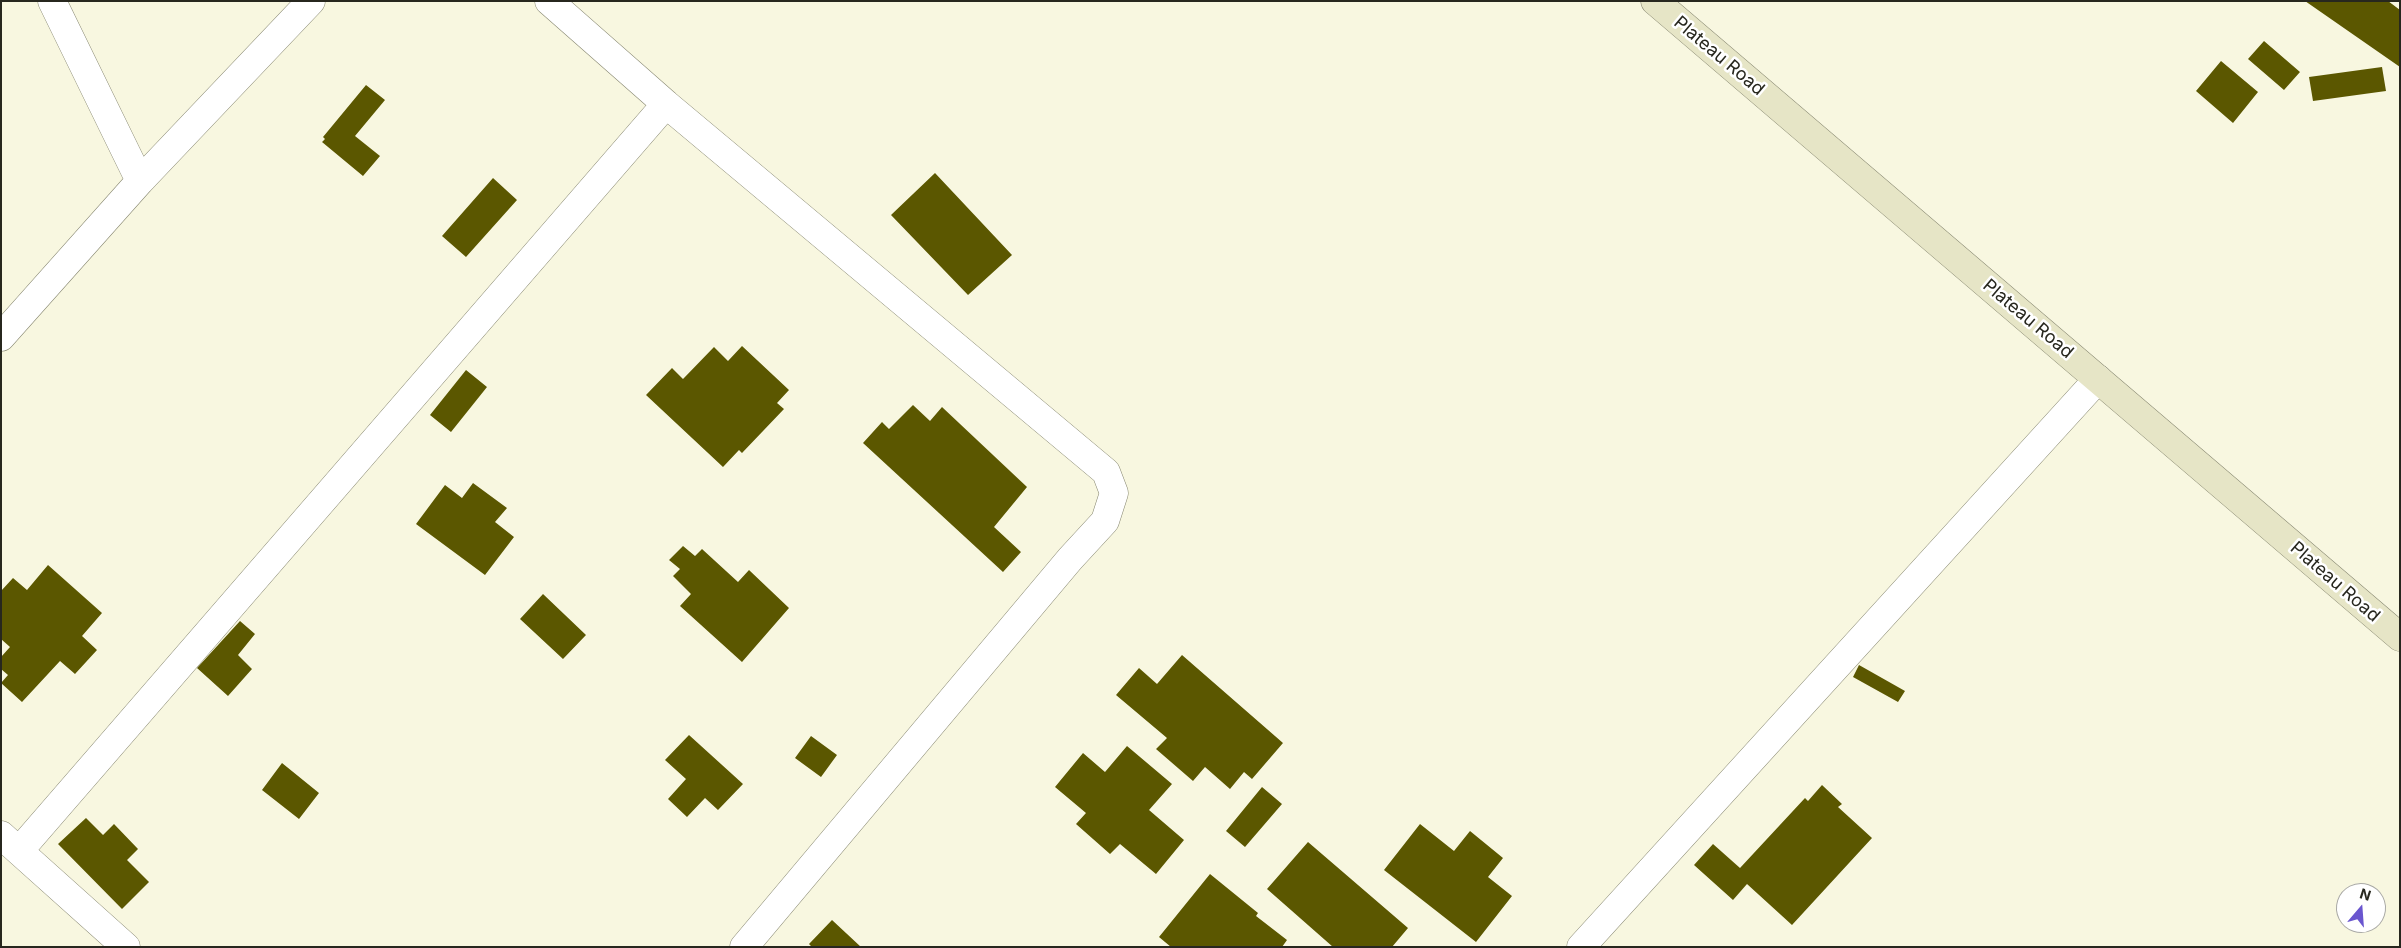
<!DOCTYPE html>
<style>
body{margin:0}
#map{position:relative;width:2401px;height:948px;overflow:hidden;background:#f8f7e0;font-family:Inter,sans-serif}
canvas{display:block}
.frame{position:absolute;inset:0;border:2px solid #27271e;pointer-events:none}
.north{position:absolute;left:2336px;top:883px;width:50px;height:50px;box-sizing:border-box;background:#fff;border:1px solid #a9a9a5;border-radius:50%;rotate:18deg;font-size:14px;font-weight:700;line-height:20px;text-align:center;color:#27271e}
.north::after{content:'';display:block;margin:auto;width:18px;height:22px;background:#6a56cf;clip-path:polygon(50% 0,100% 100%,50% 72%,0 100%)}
</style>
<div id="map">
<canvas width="2401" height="948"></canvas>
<div class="frame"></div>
<div class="north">N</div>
</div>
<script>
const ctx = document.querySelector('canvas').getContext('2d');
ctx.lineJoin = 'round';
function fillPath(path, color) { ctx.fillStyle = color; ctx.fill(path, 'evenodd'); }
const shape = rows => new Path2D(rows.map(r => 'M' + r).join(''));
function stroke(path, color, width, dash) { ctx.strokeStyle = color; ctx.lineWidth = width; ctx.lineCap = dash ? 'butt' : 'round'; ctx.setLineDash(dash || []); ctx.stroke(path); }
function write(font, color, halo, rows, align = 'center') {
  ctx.font = font + ' Inter,sans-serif'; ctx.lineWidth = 5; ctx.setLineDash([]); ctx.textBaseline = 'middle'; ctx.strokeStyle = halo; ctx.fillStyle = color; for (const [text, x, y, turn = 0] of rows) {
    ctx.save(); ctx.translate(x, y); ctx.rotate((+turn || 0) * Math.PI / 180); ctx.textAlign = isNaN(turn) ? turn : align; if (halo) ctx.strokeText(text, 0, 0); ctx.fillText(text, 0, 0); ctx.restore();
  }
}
const building = shape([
 [2305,1,2388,1,2400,10,2400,67],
 [2264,41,2300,72,2284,90,2248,59],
 [2221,61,2258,92,2233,123,2196,91],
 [2382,67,2386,91,2313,101,2309,77],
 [366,85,385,100,355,136,380,156,363,176,322,142,325,139,323,137],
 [935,173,1012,255,968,295,891,215],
 [493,178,517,200,466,257,442,236],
 [742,346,789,390,777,403,784,409,742,453,739,450,723,467,646,395,672,368,683,379,714,347,728,361],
 [466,370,487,387,451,432,430,415],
 [913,405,930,421,942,407,1027,487,994,527,1021,552,1003,572,863,443,882,422,889,429],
 [473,483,507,508,495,522,514,537,485,575,416,524,445,485,462,498],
 [683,546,695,556,702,549,738,582,749,570,789,608,742,662,680,606,691,594,673,576,680,569,669,560],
 [48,565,102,613,82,636,97,650,75,674,60,661,22,702,1,683,8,675,1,669,1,657,10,647,1,639,1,591,13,578,27,590],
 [543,594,586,635,563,659,520,619],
 [240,621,255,634,238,655,252,669,228,696,197,668],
 [1182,655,1283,743,1252,779,1244,772,1230,789,1205,767,1193,781,1156,749,1167,738,1116,695,1139,668,1157,684],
 [1859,665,1905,691,1898,702,1853,677],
 [689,735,743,784,718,810,705,798,687,817,668,799,686,779,665,760],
 [811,736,837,755,821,777,795,758],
 [1127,746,1172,784,1149,810,1184,840,1156,874,1120,844,1110,854,1076,824,1086,813,1055,787,1083,753,1105,772],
 [282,763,319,793,299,819,262,790],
 [1822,785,1842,804,1838,807,1872,838,1792,925,1747,884,1733,900,1694,865,1713,844,1740,868,1805,798,1808,801],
 [1262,787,1282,804,1245,847,1226,831],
 [86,818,103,835,114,824,138,849,127,860,149,882,122,909,58,844],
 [1420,824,1454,851,1470,831,1503,858,1488,877,1512,896,1476,942,1384,870],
 [1308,842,1408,928,1392,947,1333,947,1267,889],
 [1210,874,1258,913,1256,916,1287,940,1282,947,1171,947,1159,937],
 [832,920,861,947,812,947,809,944]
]);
const street = shape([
 [52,1,140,181],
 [549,1,666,104,1106,472,1114,493,1105,521,1070,559,744,947],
 [1,337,140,181,311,1],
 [1,835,126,947],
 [19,851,666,104],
 [1581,947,2098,379]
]);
const secondary = shape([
 [1655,1,2400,637]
]);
const streetNames = [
 ["Plateau Road",1719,56,40],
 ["Plateau Road",2028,319,40],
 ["Plateau Road",2335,582,41]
];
fillPath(building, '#5b5700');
stroke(street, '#868670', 29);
stroke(secondary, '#868670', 29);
stroke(street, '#fff', 28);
stroke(secondary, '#e6e5c6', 28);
write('18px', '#27271e', '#fff', streetNames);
</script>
